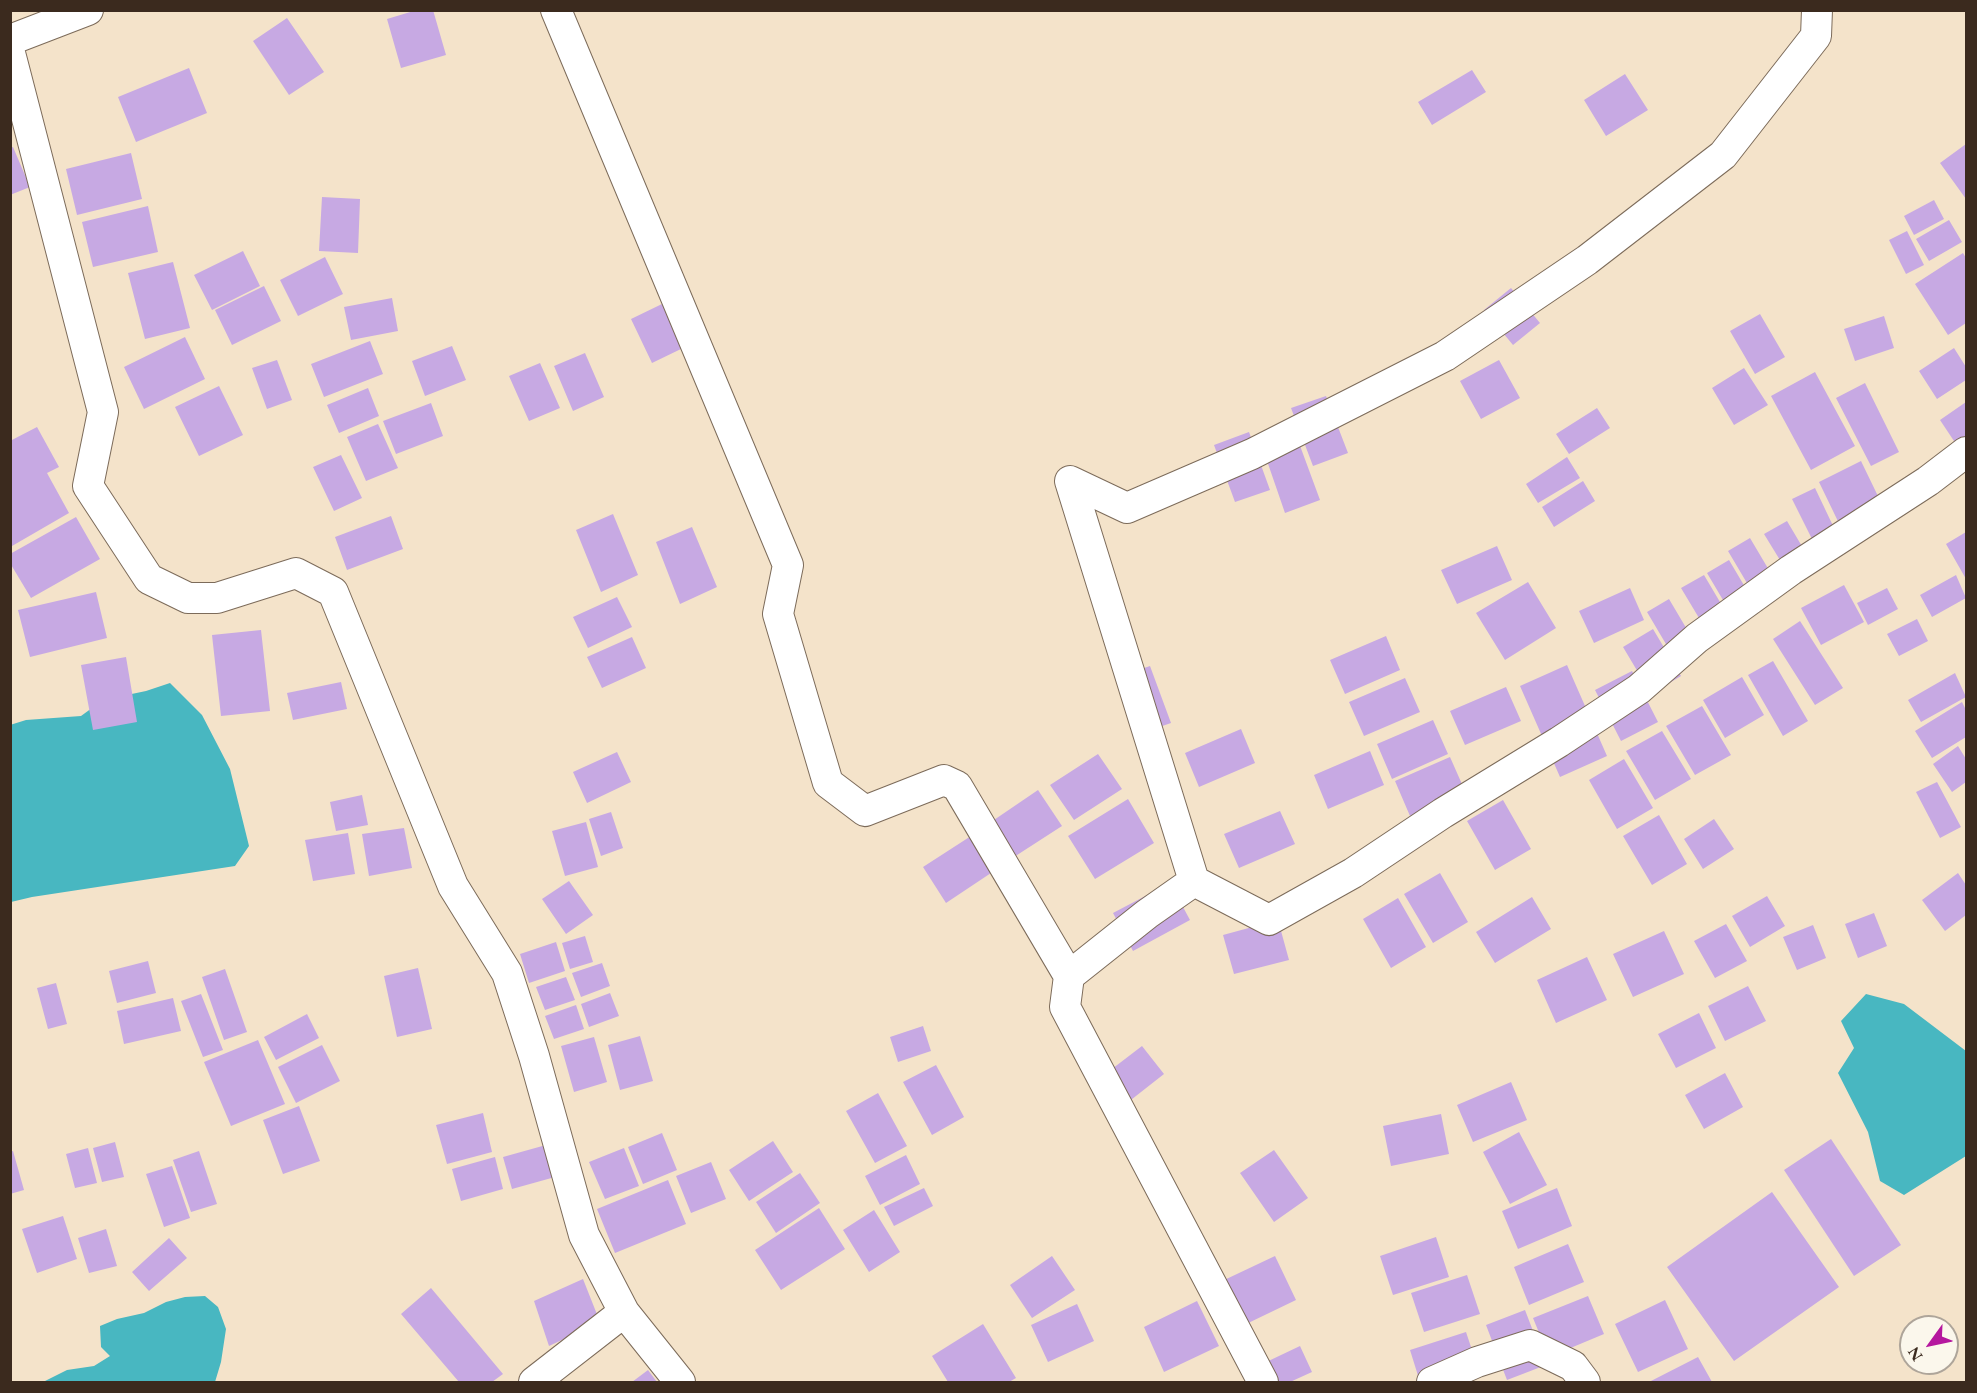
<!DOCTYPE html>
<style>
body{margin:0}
#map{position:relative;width:1977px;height:1393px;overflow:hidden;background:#f4e3ca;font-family:"EB Garamond",serif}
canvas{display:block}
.frame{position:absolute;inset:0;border:12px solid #3b2a1e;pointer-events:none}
.north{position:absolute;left:1899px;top:1315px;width:60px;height:60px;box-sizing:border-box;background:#fbf7ec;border:2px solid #aea59a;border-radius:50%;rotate:237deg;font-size:16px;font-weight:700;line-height:24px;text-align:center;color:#3b2a1e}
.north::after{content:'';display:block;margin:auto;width:21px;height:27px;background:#b5179e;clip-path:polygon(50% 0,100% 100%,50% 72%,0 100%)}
</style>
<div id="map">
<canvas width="1977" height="1393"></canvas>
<div class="frame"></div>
<div class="north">N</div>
</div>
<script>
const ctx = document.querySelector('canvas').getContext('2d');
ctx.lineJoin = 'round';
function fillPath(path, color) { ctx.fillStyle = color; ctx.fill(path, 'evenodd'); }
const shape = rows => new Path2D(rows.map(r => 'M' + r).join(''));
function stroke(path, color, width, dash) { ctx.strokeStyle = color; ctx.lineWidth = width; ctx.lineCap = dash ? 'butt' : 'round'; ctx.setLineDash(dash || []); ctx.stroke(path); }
const water = shape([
 [170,683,202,715,230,769,249,846,235,866,32,897,11,902,10,725,26,720,81,716,103,700,146,691],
 [1866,994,1904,1004,1966,1051,1966,1156,1904,1195,1880,1181,1868,1132,1838,1073,1854,1048,1841,1021],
 [205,1296,218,1307,226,1329,221,1362,215,1382,43,1382,67,1370,94,1366,110,1356,101,1347,100,1326,117,1319,144,1313,166,1302,185,1297]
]);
const building = shape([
 [417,10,433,10,446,55,401,68,387,19],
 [287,18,324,72,289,95,253,41],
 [189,68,207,113,136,142,118,97],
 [1472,70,1486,92,1432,125,1418,102],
 [1625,74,1648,110,1606,136,1584,100],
 [1966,144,1966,199,1940,163],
 [13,147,30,187,10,195,10,148],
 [131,153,142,199,77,215,66,169],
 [322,197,360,199,358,253,319,251],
 [1934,200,1944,219,1914,235,1904,216],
 [148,206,158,252,93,267,82,222],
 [1949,220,1962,242,1929,261,1916,239],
 [1907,231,1924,265,1906,274,1889,240],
 [243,251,260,286,212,310,194,275],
 [1963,253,1966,258,1966,323,1948,335,1915,284],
 [325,257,343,294,298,316,280,280],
 [173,262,190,328,145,339,128,273],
 [264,286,281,321,232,345,215,310],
 [1511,288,1540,323,1513,345,1484,310],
 [392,298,398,331,351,340,344,307],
 [662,304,683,348,652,363,631,319],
 [1760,314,1785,357,1755,374,1730,331],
 [1884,316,1894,348,1855,361,1844,329],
 [185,337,205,379,144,409,124,367],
 [370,341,383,374,324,397,311,364],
 [452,346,466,380,425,396,412,361],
 [1954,348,1966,367,1966,380,1937,399,1919,371],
 [585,353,604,397,573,411,554,366],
 [277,360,292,400,267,409,252,368],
 [1499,360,1520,398,1481,419,1460,381],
 [540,363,560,408,529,421,509,376],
 [1744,368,1768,405,1734,425,1712,388],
 [1815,372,1855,446,1811,470,1771,396],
 [1865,383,1899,452,1871,466,1836,398],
 [219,386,243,435,199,456,175,407],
 [368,388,379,416,339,433,327,405],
 [1326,396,1348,453,1313,466,1291,408],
 [1966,402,1966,459,1940,420],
 [431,403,443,436,396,454,383,421],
 [1597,408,1610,428,1569,454,1556,434],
 [378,424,398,468,366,481,347,437],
 [37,427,59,467,47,473,69,513,12,546,10,441],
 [1249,432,1270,490,1235,502,1214,445],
 [1299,443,1320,500,1285,513,1265,455],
 [341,455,362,498,334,511,313,467],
 [1567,457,1580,478,1538,503,1526,484],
 [1861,461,1890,521,1848,542,1819,482],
 [1583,481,1595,501,1554,527,1542,507],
 [1815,488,1835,530,1813,541,1792,499],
 [613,514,638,575,601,592,576,530],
 [391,516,403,549,347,570,335,537],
 [76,517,100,559,31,598,10,563,10,554],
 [1787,521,1816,570,1794,583,1764,534],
 [692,527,717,587,680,604,656,542],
 [1966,532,1966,579,1946,544],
 [1750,538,1779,587,1757,600,1728,551],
 [1497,546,1512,580,1457,604,1441,570],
 [1729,560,1758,609,1736,622,1707,573],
 [1704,575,1733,624,1711,638,1681,588],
 [1956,575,1966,598,1932,617,1920,595],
 [1528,582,1556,628,1505,660,1476,613],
 [1844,585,1864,622,1821,645,1801,608],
 [1630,588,1644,620,1594,643,1579,611],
 [1887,588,1898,609,1868,625,1857,603],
 [96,592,107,638,30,657,18,610],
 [617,597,632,627,588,648,573,617],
 [1669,599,1698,648,1676,661,1647,612],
 [1917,619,1928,641,1899,656,1887,634],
 [1800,621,1843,688,1815,705,1773,639],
 [1653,629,1681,676,1651,694,1623,647],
 [261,630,270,711,221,716,212,635],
 [1386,636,1400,670,1345,694,1330,660],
 [632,637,646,668,602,688,587,657],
 [126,657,137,722,93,730,81,665],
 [1773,661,1808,721,1783,736,1748,675],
 [1567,665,1607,756,1560,777,1520,686],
 [1150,666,1171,723,1136,735,1115,678],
 [1632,671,1658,722,1621,741,1595,690],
 [1955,673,1966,697,1921,722,1908,700],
 [1742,677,1764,715,1725,738,1703,700],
 [1405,678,1420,712,1364,736,1349,702],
 [341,682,347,709,293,720,287,693],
 [1506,687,1521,721,1465,745,1450,711],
 [1962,702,1966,710,1966,737,1932,758,1915,731],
 [1702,706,1731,755,1695,775,1666,726],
 [1433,720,1448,754,1392,779,1377,744],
 [1241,729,1255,763,1199,787,1185,753],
 [1662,731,1691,779,1655,800,1626,751],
 [1958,746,1966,759,1966,782,1952,792,1933,764],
 [1370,751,1384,785,1328,809,1314,775],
 [617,752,631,782,587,803,573,772],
 [1098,754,1122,789,1074,820,1050,785],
 [1450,757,1465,791,1410,816,1395,781],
 [1624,759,1653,808,1617,829,1589,780],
 [1937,782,1961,827,1940,838,1916,792],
 [1038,790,1062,826,1014,857,991,822],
 [362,795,368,825,336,831,330,802],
 [1128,799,1154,843,1095,879,1068,836],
 [1503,800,1531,849,1495,870,1467,821],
 [1280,811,1295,844,1239,868,1224,834],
 [611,812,623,848,601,856,589,819],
 [1659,815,1687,864,1652,885,1623,836],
 [1714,819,1734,849,1703,869,1684,839],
 [586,822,598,867,565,876,552,831],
 [404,828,412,868,369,876,362,834],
 [348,833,355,874,313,881,305,840],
 [971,836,994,871,946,903,923,867],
 [1440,873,1468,922,1433,943,1404,894],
 [1958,873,1966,885,1966,915,1945,931,1922,900],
 [569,881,593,915,566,934,542,899],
 [1170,883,1190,920,1133,951,1113,913],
 [1767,896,1785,926,1750,947,1732,916],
 [1532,897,1551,929,1495,963,1476,932],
 [1398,898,1426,947,1391,968,1363,919],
 [1874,913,1887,946,1858,958,1845,924],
 [1278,920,1289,960,1234,974,1223,935],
 [1726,924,1747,961,1715,978,1694,941],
 [1813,925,1826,958,1797,970,1783,937],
 [1664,931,1684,974,1633,997,1613,954],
 [585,936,593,962,570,969,562,943],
 [556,942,565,971,529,983,520,954],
 [1587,957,1607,1000,1556,1023,1537,980],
 [148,961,156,993,117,1003,109,971],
 [602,963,610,986,581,997,572,973],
 [418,968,432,1029,397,1037,384,976],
 [225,969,247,1032,224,1040,202,977],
 [566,977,575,1000,545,1010,536,987],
 [56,983,67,1024,48,1029,37,988],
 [1748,986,1766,1021,1725,1041,1708,1006],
 [610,993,619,1016,589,1027,581,1004],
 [201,994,223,1050,203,1057,181,1001],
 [173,998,181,1031,124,1044,117,1011],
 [576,1005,584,1029,554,1039,545,1016],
 [1699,1013,1716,1048,1676,1068,1658,1034],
 [307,1014,319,1038,276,1060,264,1037],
 [923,1026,931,1051,898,1062,890,1037],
 [640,1036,653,1081,620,1090,608,1045],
 [594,1037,607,1082,574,1092,561,1046],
 [258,1040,285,1104,231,1126,204,1062],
 [322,1045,340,1081,296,1103,278,1067],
 [1142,1046,1164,1074,1113,1114,1091,1085],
 [936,1065,964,1117,932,1135,903,1082],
 [1725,1073,1743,1107,1704,1129,1685,1095],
 [1511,1082,1527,1120,1473,1142,1457,1105],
 [878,1093,907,1146,875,1163,846,1111],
 [299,1106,320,1161,283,1174,263,1120],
 [483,1113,492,1152,447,1164,436,1125],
 [1441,1114,1449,1154,1391,1166,1383,1126],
 [1519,1132,1547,1185,1510,1204,1483,1152],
 [662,1133,677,1170,643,1184,628,1147],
 [1831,1139,1901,1245,1854,1276,1784,1170],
 [773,1141,793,1172,749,1201,729,1170],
 [115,1142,124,1177,102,1182,93,1148],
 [546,1145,555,1177,512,1189,503,1157],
 [88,1148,97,1183,75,1188,66,1154],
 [624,1148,639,1186,605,1199,589,1162],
 [1274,1150,1308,1198,1274,1222,1240,1173],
 [13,1151,24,1190,10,1194,10,1152],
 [199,1151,217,1204,191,1212,173,1160],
 [906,1155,920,1184,880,1205,865,1176],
 [495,1157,503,1189,461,1201,452,1169],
 [711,1162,726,1199,691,1213,676,1176],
 [172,1166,190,1218,164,1227,146,1174],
 [800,1173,820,1203,776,1233,756,1202],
 [668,1180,686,1224,615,1253,597,1209],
 [924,1188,933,1206,894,1226,884,1207],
 [1557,1188,1572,1226,1518,1249,1502,1211],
 [1772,1192,1839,1287,1734,1361,1667,1267],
 [819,1208,845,1249,781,1290,755,1250],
 [874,1210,900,1252,869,1272,843,1230],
 [63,1216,77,1259,37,1273,22,1229],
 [106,1229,117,1266,89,1273,78,1238],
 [1436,1237,1449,1277,1393,1295,1380,1256],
 [169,1238,187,1258,149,1291,132,1272],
 [1568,1244,1584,1282,1529,1305,1514,1267],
 [1052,1256,1075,1290,1032,1318,1010,1285],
 [1275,1256,1296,1300,1242,1326,1220,1282],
 [1467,1275,1480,1314,1424,1332,1411,1293],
 [583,1279,600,1322,549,1346,534,1301],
 [431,1288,503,1374,492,1382,459,1382,401,1314],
 [1588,1296,1604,1334,1549,1357,1533,1318],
 [1665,1300,1688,1349,1638,1372,1615,1324],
 [1197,1301,1219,1346,1164,1372,1144,1327],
 [1077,1304,1094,1341,1048,1362,1031,1325],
 [1525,1310,1546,1365,1507,1380,1486,1325],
 [983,1324,1016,1378,1009,1382,948,1382,932,1356],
 [1466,1332,1479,1371,1420,1382,1410,1350],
 [1300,1346,1312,1372,1290,1382,1269,1382,1260,1365],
 [1698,1357,1712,1382,1649,1382],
 [648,1370,657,1382,632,1382]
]);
const minor = shape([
 [556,10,788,565,778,614,828,783,865,811,944,780,957,786,1069,976],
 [10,40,88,10],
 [10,53,103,412,88,486,149,579,188,598,217,598,296,573,333,592,453,886,507,973,534,1056,584,1235,624,1312,534,1382],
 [1194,881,1269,920,1353,873,1443,813,1559,742,1639,689,1697,638,1791,570,1928,481,1966,452],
 [624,1312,680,1382],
 [1263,1382,1065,1007,1069,976,1147,914,1194,881,1070,481,1127,508,1252,454,1445,356,1587,260,1723,155,1816,36,1817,10],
 [1432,1382,1477,1362,1530,1345,1573,1366,1585,1382]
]);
fillPath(water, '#48b7c1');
fillPath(building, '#c7a9e3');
stroke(minor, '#7c6b5a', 32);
stroke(minor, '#fff', 30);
</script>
